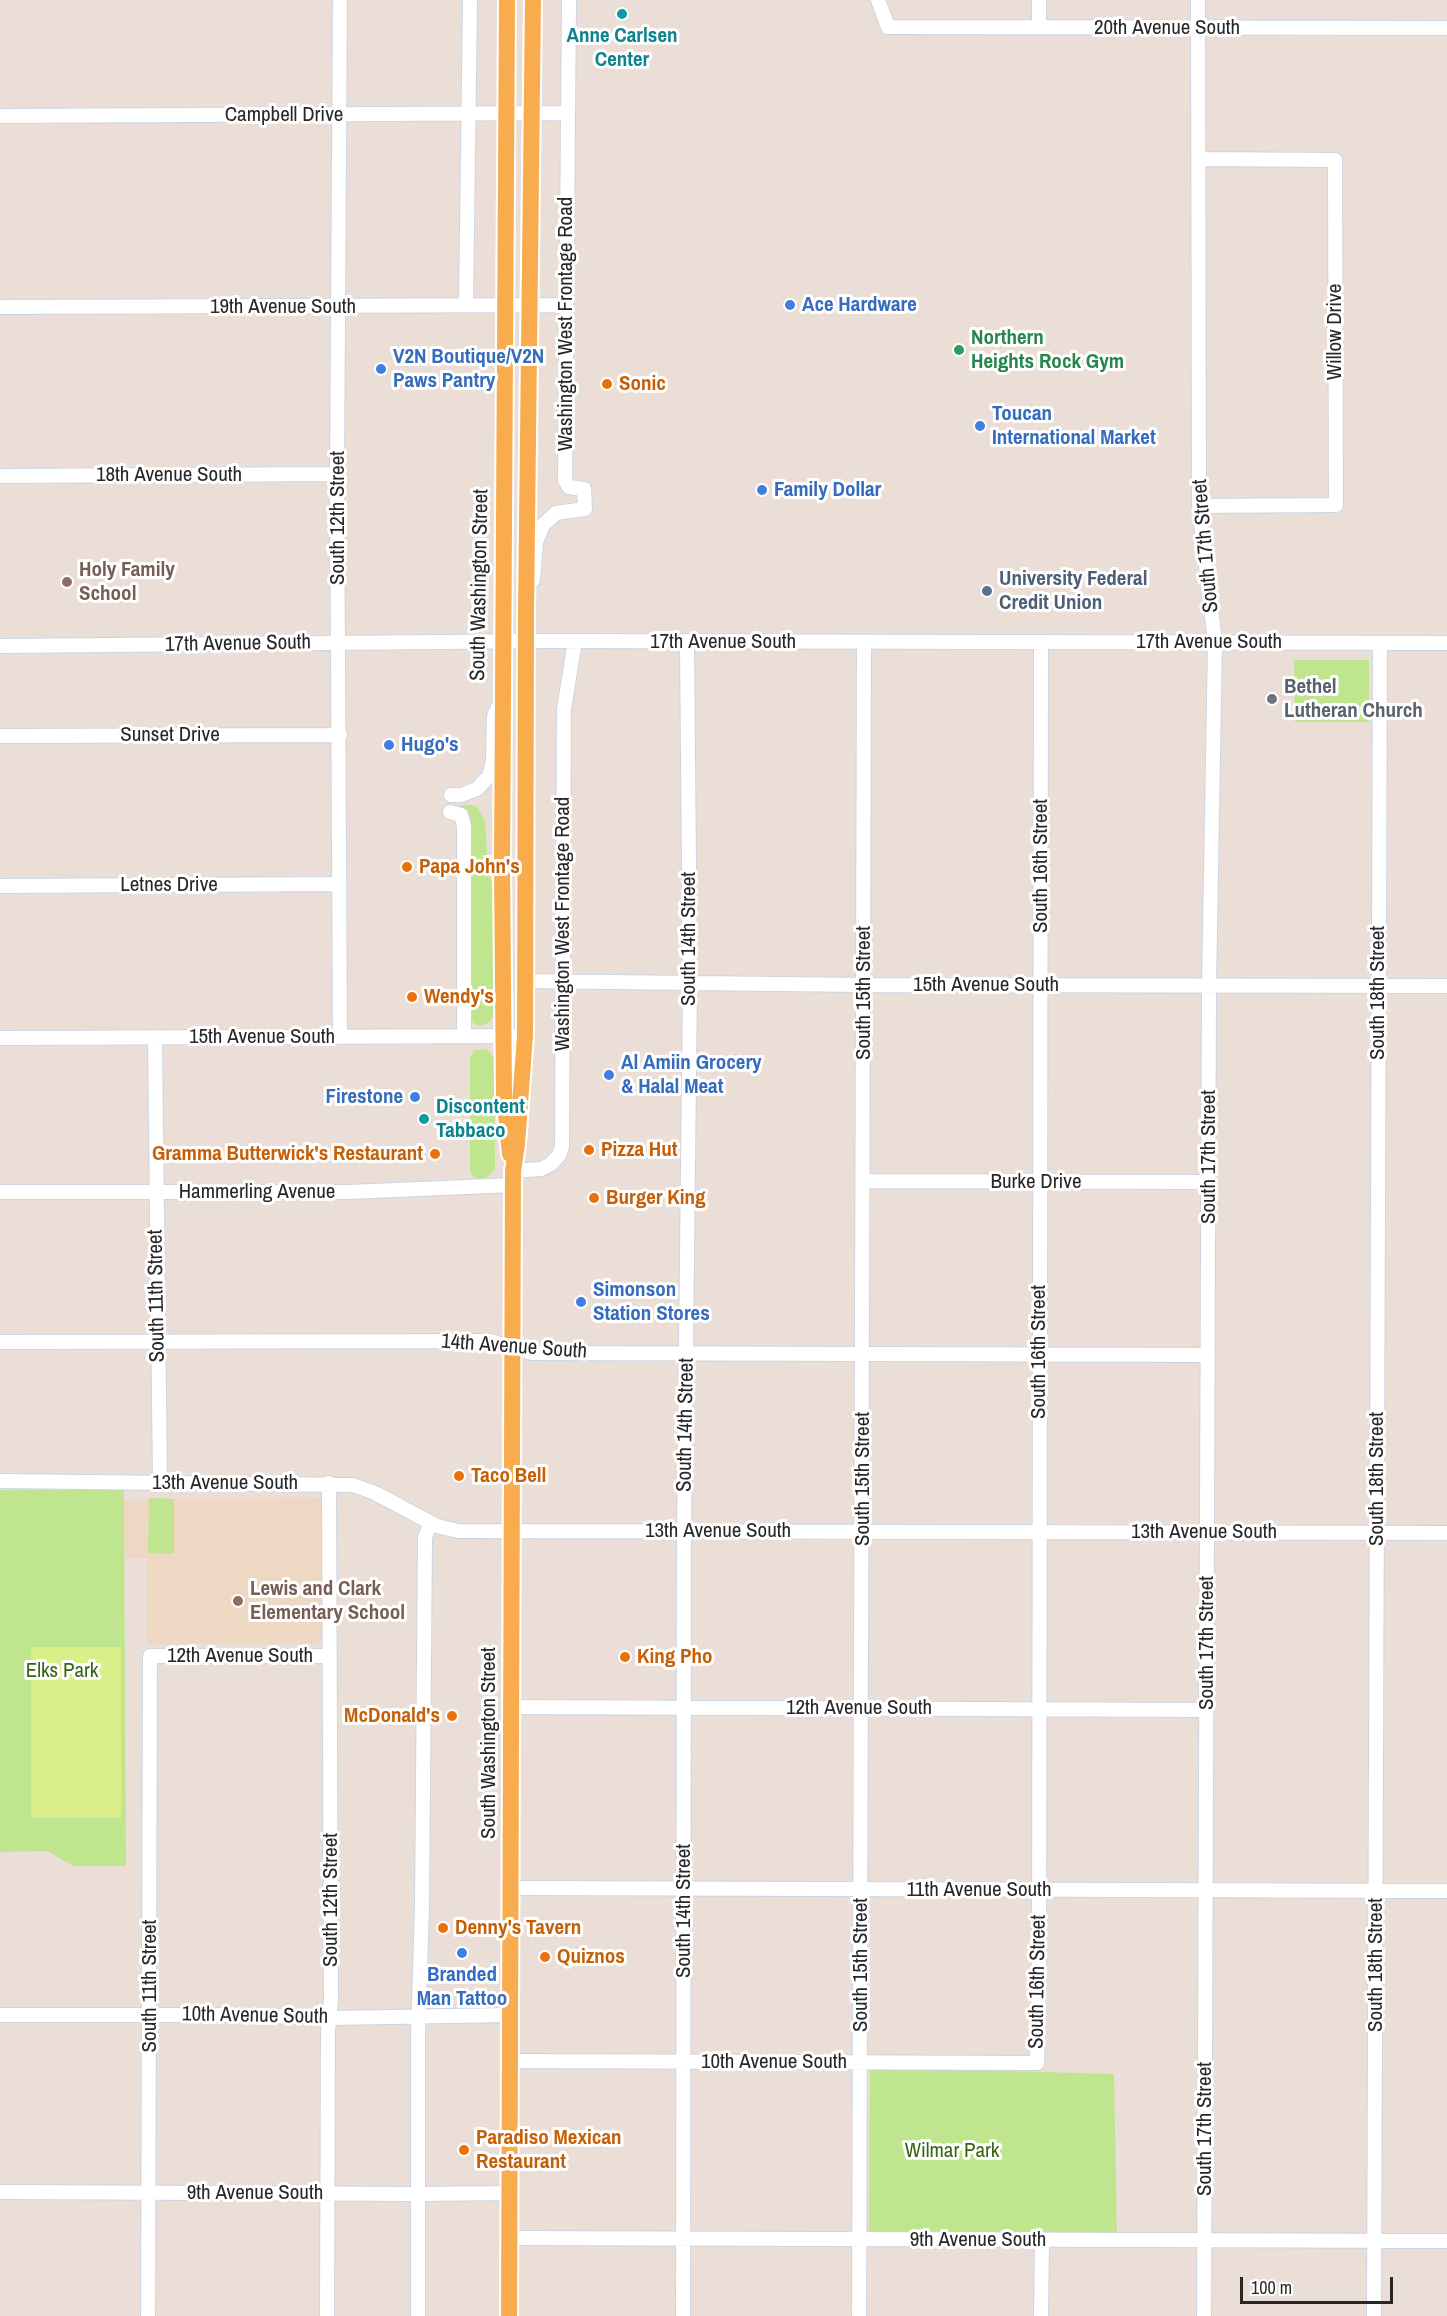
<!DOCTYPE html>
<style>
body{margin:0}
#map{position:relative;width:1447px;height:2316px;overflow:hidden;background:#ebded7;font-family:"Archivo Narrow",sans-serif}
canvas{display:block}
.scale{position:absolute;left:1240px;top:2277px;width:153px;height:27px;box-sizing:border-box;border:3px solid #272727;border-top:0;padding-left:8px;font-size:18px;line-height:21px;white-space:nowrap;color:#272727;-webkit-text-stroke:4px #fff;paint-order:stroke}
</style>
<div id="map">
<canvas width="1447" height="2316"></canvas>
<div class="scale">100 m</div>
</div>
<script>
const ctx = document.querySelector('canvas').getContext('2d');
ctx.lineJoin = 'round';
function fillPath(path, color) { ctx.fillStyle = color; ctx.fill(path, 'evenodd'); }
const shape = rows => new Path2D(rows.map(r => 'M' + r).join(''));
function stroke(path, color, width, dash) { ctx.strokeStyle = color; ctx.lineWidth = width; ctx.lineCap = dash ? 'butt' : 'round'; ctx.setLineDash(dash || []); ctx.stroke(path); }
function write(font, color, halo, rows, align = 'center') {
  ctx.font = font + ' "Archivo Narrow",sans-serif'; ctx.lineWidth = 6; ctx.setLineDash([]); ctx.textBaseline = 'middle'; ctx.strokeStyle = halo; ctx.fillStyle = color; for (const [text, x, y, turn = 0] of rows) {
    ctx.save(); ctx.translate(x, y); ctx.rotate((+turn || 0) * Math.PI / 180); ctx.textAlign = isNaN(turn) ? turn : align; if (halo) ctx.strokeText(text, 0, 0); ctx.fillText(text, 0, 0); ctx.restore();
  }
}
const education = shape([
 [329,1498,330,1644,147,1644,147,1558,23,1558,25,1502]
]);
const green = shape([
 [1294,660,1369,660,1369,722,1295,722],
 [459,805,473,805,478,808,485,821,488,869,495,894,494,1016,488,1023,479,1026,473,1023,470,1017,471,819,467,811],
 [486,1049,494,1057,495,1169,489,1176,480,1180,474,1177,470,1171,470,1058,474,1050],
 [124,1489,126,1866,73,1866,47,1851,0,1852,0,1490],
 [149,1498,174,1499,174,1554,148,1553],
 [870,2067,1114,2074,1117,2233,869,2233]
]);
const pitch = shape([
 [31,1647,121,1647,121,1818,31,1818]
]);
const minor = shape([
 [878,0,888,27,1447,28],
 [1039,0,1039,28],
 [1198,0,1199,506,1215,642,1209,986,1204,2316],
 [0,116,568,113],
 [1199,159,1335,160,1336,505,1199,506],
 [466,305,470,0],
 [0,307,566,305],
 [0,476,337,474],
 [533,580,536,542,543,525,556,513,585,509,584,489,569,487,565,480,569,0],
 [0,646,550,641,1447,643],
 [0,736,340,735],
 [451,795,461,795,477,789,489,776,493,761,494,716,502,698],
 [450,812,461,815,464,826,464,1036],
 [0,886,338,884],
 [525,981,864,985,1447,986],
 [155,1037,160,1483],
 [340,1037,337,474,340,0],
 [0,1038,525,1036],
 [513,1171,541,1169,551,1164,559,1155,562,1147,564,709,575,641],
 [863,1181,1209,1182],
 [0,1192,349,1192,513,1185],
 [0,1342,490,1341,532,1353,1208,1355],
 [0,1481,353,1485,375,1493,437,1526,458,1531,1447,1533],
 [512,1707,1207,1710],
 [511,1888,1447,1891],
 [0,2015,238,2015,330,2018,510,2015],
 [511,2061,1037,2063,1039,1977,1041,642],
 [0,2192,419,2194,510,2193],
 [510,2238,1447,2241],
 [148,2316,150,1656,330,1656],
 [327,2316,328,2031,331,2000,329,1483],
 [418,2316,418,2034,422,1907,425,1537,431,1523],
 [683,2316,684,1531,690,983,687,641],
 [859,2316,864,643],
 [1041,2316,1042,2241],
 [1374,2316,1380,643]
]);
const major = shape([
 [507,0,502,867,504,1097,510,1154],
 [509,2316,513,1171,517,1144,525,1036,526,614,533,0]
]);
const markers = [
 [622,14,6,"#0f9aa8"],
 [790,305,6,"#3f7fe0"],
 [959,350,6,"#2e9e5b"],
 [381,369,6,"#3f7fe0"],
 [607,384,6,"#e8710a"],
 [980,426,6,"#3f7fe0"],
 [762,490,6,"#3f7fe0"],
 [67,582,6,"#8d6e63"],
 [987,591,6,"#5c6f8a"],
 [1272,699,6,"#6b7280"],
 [389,745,6,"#3f7fe0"],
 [407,867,6,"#e8710a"],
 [412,997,6,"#e8710a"],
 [609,1075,6,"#3f7fe0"],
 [415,1097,6,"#3f7fe0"],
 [424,1119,6,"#0f9aa8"],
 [589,1150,6,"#e8710a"],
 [435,1154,6,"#e8710a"],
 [594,1198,6,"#e8710a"],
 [581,1302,6,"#3f7fe0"],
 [459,1476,6,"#e8710a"],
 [238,1601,6,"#8d6e63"],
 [625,1657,6,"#e8710a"],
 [452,1716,6,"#e8710a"],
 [443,1928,6,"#e8710a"],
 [462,1953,6,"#3f7fe0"],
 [545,1957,6,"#e8710a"],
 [464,2150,6,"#e8710a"]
];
const streetNames = [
 ["20th Avenue South",1167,28],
 ["Campbell Drive",284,115],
 ["19th Avenue South",283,307],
 ["Washington West Frontage Road",566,324,-90],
 ["Willow Drive",1335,332,-90],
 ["18th Avenue South",169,475],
 ["South 12th Street",338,518,-90],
 ["South 17th Street",1206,546,-95],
 ["South Washington Street",480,585,-89],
 ["17th Avenue South",723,642],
 ["17th Avenue South",1209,642],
 ["17th Avenue South",238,644,-1],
 ["Sunset Drive",170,735],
 ["South 16th Street",1041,866,-90],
 ["Letnes Drive",169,885],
 ["Washington West Frontage Road",563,924,-90],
 ["South 14th Street",689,939,-90],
 ["15th Avenue South",986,985],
 ["South 15th Street",864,993,-90],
 ["South 18th Street",1378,993,-90],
 ["15th Avenue South",262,1037],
 ["South 17th Street",1209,1157,-90],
 ["Burke Drive",1036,1182],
 ["Hammerling Avenue",257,1192],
 ["South 11th Street",157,1296,-91],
 ["14th Avenue South",514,1347,4],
 ["South 16th Street",1039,1352,-90],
 ["South 14th Street",686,1425,-89],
 ["South 15th Street",863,1479,-90],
 ["South 18th Street",1377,1479,-90],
 ["13th Avenue South",225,1483],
 ["13th Avenue South",718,1531],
 ["13th Avenue South",1204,1532],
 ["South 17th Street",1207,1643,-90],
 ["12th Avenue South",240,1656],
 ["12th Avenue South",859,1708],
 ["South Washington Street",489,1743,-90],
 ["11th Avenue South",979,1890],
 ["South 12th Street",331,1900,-90],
 ["South 14th Street",684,1911,-90],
 ["South 15th Street",861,1965,-90],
 ["South 18th Street",1376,1965,-90],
 ["South 16th Street",1038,1982,-89],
 ["South 11th Street",150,1986,-90],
 ["10th Avenue South",255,2016,1],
 ["10th Avenue South",774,2062],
 ["South 17th Street",1205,2129,-90],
 ["9th Avenue South",255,2193],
 ["9th Avenue South",978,2240]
];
const cultureNames = [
 ["Anne Carlsen",622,36],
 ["Center",622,60],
 ["Discontent",436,1107,"left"],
 ["Tabbaco",436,1131,"left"]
];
const shopNames = [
 ["Ace Hardware",802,305],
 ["V2N Boutique/V2N",393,357],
 ["Paws Pantry",393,381],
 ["Toucan",992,414],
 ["International Market",992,438],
 ["Family Dollar",774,490],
 ["Hugo's",401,745],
 ["Al Amiin Grocery",621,1063],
 ["& Halal Meat",621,1087],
 ["Firestone",403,1097,"right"],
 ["Simonson",593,1290],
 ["Station Stores",593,1314],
 ["Branded",462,1975,"center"],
 ["Man Tattoo",462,1999,"center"]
];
const leisureNames = [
 ["Northern",971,338],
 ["Heights Rock Gym",971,362]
];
const foodNames = [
 ["Sonic",619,384],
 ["Papa John's",419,867],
 ["Wendy's",424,997],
 ["Pizza Hut",601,1150],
 ["Gramma Butterwick's Restaurant",423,1154,"right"],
 ["Burger King",606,1198],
 ["Taco Bell",471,1476],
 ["King Pho",637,1657],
 ["McDonald's",440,1716,"right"],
 ["Denny's Tavern",455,1928],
 ["Quiznos",557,1957],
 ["Paradiso Mexican",476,2138],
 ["Restaurant",476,2162]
];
const educationNames = [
 ["Holy Family",79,570],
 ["School",79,594],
 ["Lewis and Clark",250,1589],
 ["Elementary School",250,1613]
];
const serviceNames = [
 ["University Federal",999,579],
 ["Credit Union",999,603]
];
const worshipNames = [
 ["Bethel",1284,687],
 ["Lutheran Church",1284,711]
];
const parkNames = [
 ["Elks Park",62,1671],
 ["Wilmar Park",952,2151]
];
fillPath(education, '#eed8c4');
fillPath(green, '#bfe68f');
fillPath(pitch, '#daee89');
stroke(minor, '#ccd5e2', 16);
stroke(major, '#fff', 20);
stroke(minor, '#fff', 14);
stroke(major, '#f9ac4e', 16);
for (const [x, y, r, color] of markers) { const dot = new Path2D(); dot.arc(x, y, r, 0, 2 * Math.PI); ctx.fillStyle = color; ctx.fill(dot); stroke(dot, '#fff', 2); }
write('21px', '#272727', '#fff', streetNames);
write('bold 21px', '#0d838f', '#fff', cultureNames);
write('bold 21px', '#366cbe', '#fff', shopNames, 'left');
write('bold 21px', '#27864d', '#fff', leisureNames, 'left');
write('bold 21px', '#c56008', '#fff', foodNames, 'left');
write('bold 21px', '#785e54', '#fff', educationNames, 'left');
write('bold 21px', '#4e5e75', '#fff', serviceNames, 'left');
write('bold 21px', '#5b616d', '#fff', worshipNames, 'left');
write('21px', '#376614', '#fff', parkNames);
</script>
